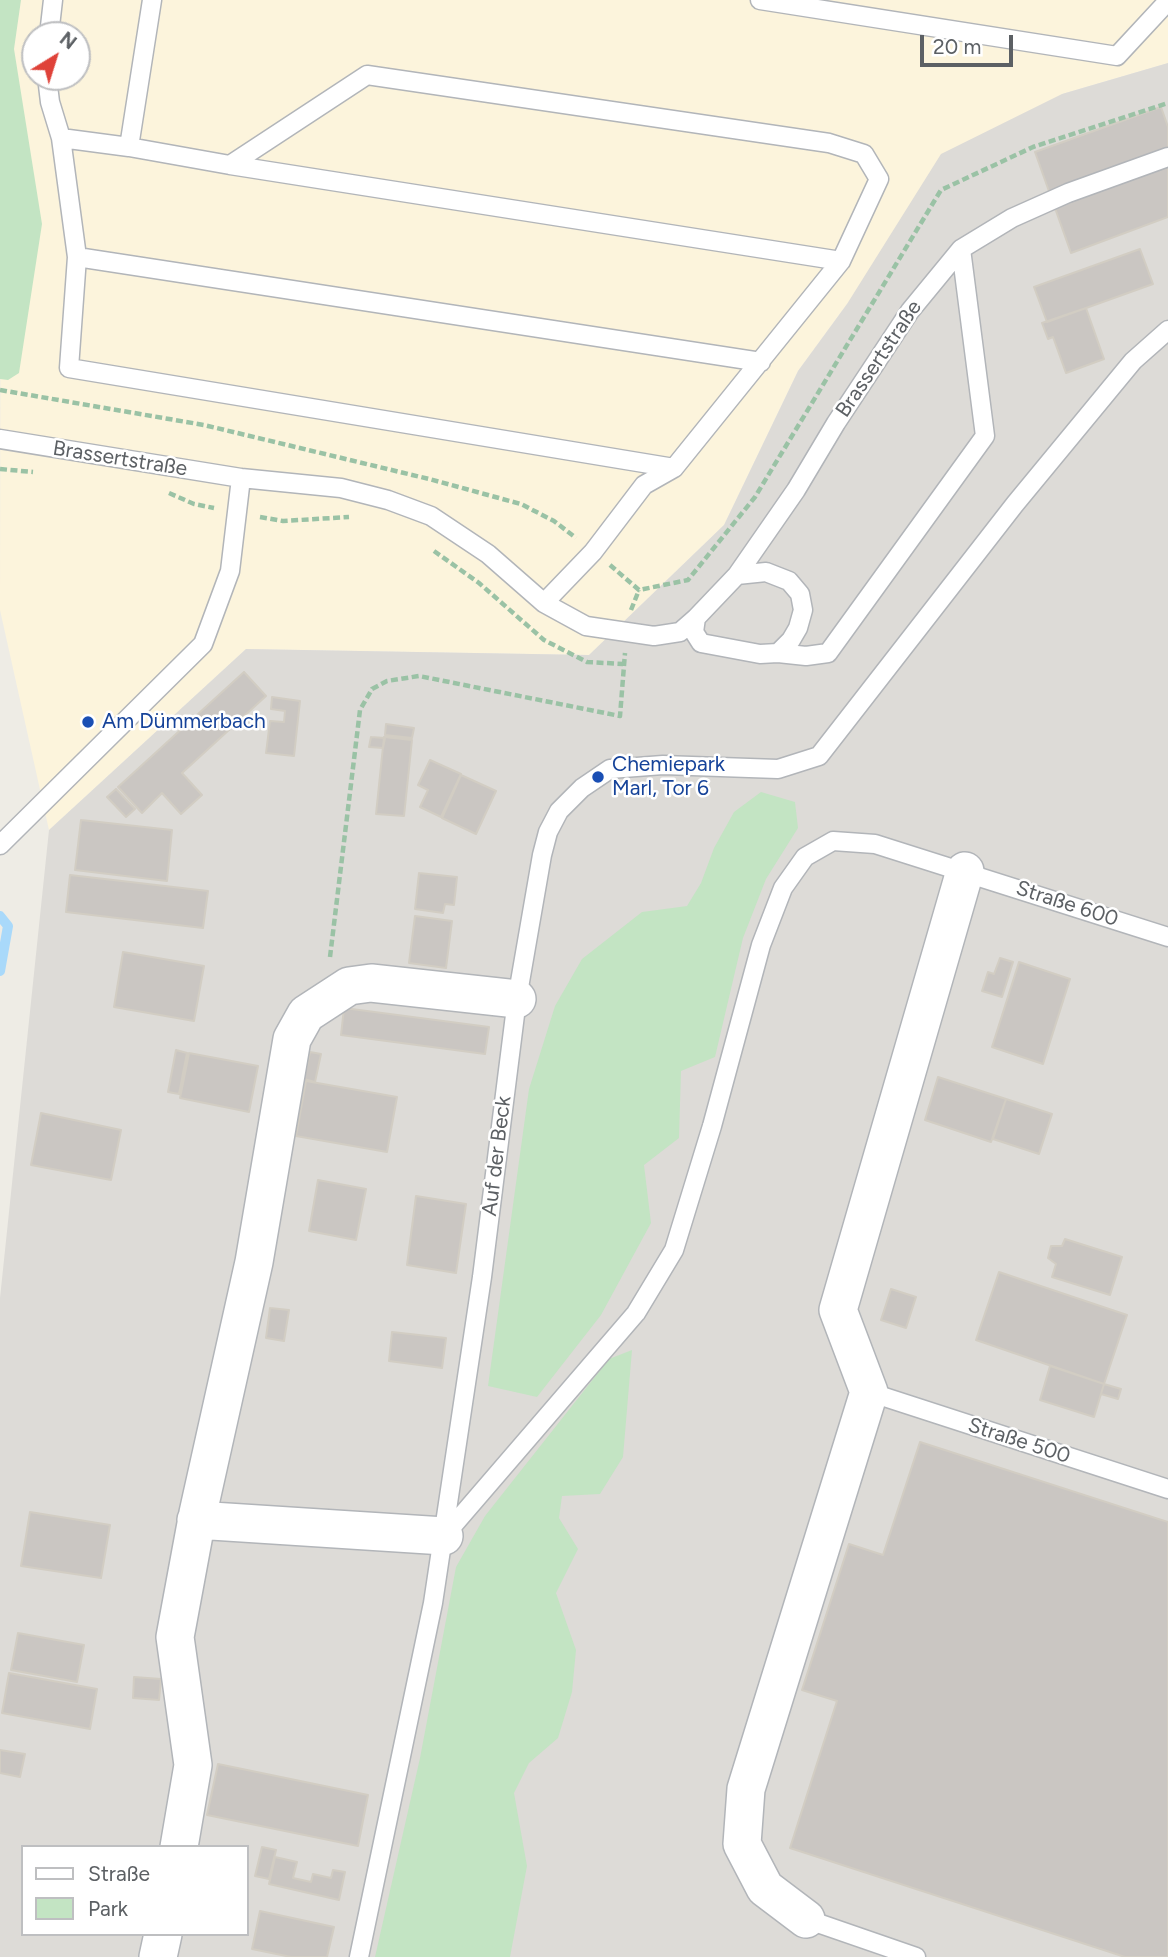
<!DOCTYPE html>
<meta charset="utf-8">
<style>
body{margin:0}
#map{position:relative;width:1168px;height:1957px;overflow:hidden;background:#eeece5;font-family:Figtree,sans-serif}
canvas{display:block}
.legend{position:absolute;left:21px;top:1845px;width:228px;height:91px;box-sizing:border-box;background:#fff;border:2px solid #bebfc1;margin:0;padding:9px 12px;list-style:none;font-size:21px;color:#5c6064}
.legend li{display:flex;align-items:center;gap:14px;height:35px}
.legend b{width:35px;border:2px solid #bebfc1}
.north{position:absolute;left:21px;top:21px;width:70px;height:70px;box-sizing:border-box;background:#fff;border:2px solid #bebfc1;border-radius:50%;rotate:38deg;font-size:19px;font-weight:700;line-height:28px;text-align:center;color:#5c6064}
.north::after{content:'';display:block;margin:auto;width:24px;height:32px;background:#df4239;clip-path:polygon(50% 0,100% 100%,50% 72%,0 100%)}
.scale{position:absolute;left:920px;top:35px;width:93px;height:32px;box-sizing:border-box;border:4px solid #5c6064;border-top:0;padding-left:9px;font-size:21px;line-height:24px;white-space:nowrap;color:#5c6064;-webkit-text-stroke:5px #fff;paint-order:stroke}
</style>
<div id="map">
<canvas width="1168" height="1957"></canvas>
<ul class="legend">
<li><b style="height:9px;background:#fff"></b>Straße</li>
<li><b style="height:19px;background:#c3e4c3"></b>Park</li>
</ul>
<div class="north">N</div>
<div class="scale">20 m</div>
</div>
<script>
const ctx = document.querySelector('canvas').getContext('2d');
ctx.lineJoin = 'round';
function fillPath(path, color) { ctx.fillStyle = color; ctx.fill(path, 'evenodd'); }
const shape = rows => new Path2D(rows.map(r => 'M' + r).join(''));
function stroke(path, color, width, dash) { ctx.strokeStyle = color; ctx.lineWidth = width; ctx.lineCap = dash ? 'butt' : 'round'; ctx.setLineDash(dash || []); ctx.stroke(path); }
function write(font, color, halo, rows, align = 'center') {
  ctx.font = font + ' Figtree,sans-serif'; ctx.lineWidth = 5; ctx.setLineDash([]); ctx.textBaseline = 'middle'; ctx.strokeStyle = halo; ctx.fillStyle = color; for (const [text, x, y, turn = 0] of rows) {
    ctx.save(); ctx.translate(x, y); ctx.rotate((+turn || 0) * Math.PI / 180); ctx.textAlign = isNaN(turn) ? turn : align; if (halo) ctx.strokeText(text, 0, 0); ctx.fillText(text, 0, 0); ctx.restore();
  }
}
const commercial = shape([
 [1,0,1168,0,1168,63,1062,94,847,304,798,371,724,525,589,655,246,649,49,830,0,610],
 [35,35,77,35,77,77,35,77]
]);
const industrial = shape([
 [1168,63,1168,1957,0,1957,0,1298,49,830,246,649,589,655,724,525,798,371,847,304,941,154,1062,94],
 [23,1847,247,1847,247,1934,23,1934]
]);
const green = shape([
 [0,0,21,0,14,49,42,224,19,373,8,380,0,379],
 [761,792,795,802,798,828,766,879,743,938,715,1057,681,1071,679,1138,644,1165,651,1223,601,1315,537,1397,488,1386,529,1089,555,1006,582,959,642,912,687,906,701,883,714,848,734,812],
 [632,1350,623,1457,600,1494,562,1496,559,1518,578,1549,556,1593,576,1650,572,1692,558,1738,529,1763,514,1793,527,1866,510,1957,375,1957,420,1758,456,1567,485,1516,609,1359]
]);
const stream = shape([
 [0,916,8,926,0,971]
]);
const building = shape([
 [1161,107,1168,127,1168,217,1071,253,1035,152,1161,107],
 [1140,249,1153,284,1047,322,1034,287,1140,249],
 [1086,308,1104,359,1066,373,1053,337,1048,339,1042,323,1086,308],
 [244,672,266,696,182,773,202,795,181,814,162,793,142,813,118,787,244,672],
 [272,697,300,701,294,756,266,753,270,721,284,722,285,711,271,709,272,697],
 [386,724,414,728,412,738,385,735,386,724],
 [371,737,385,738,383,748,369,747,371,737],
 [384,737,412,740,404,816,376,814,384,737],
 [430,760,461,774,441,817,420,807,428,790,418,785,430,760],
 [461,775,496,791,476,834,442,818,461,775],
 [116,789,135,809,126,817,107,797,116,789],
 [81,820,172,830,167,881,75,870,81,820],
 [419,873,457,877,454,905,445,904,443,913,415,909,419,873],
 [70,875,208,891,203,928,66,912,70,875],
 [415,916,452,921,446,968,409,963,415,916],
 [123,952,204,966,194,1021,114,1007,123,952],
 [1000,958,1013,962,1002,997,982,991,988,972,994,974,1000,958],
 [1019,962,1070,979,1043,1064,992,1047,1019,962],
 [344,1008,489,1027,485,1054,341,1035,344,1008],
 [176,1050,187,1053,179,1094,168,1092,176,1050],
 [310,1052,321,1054,315,1082,304,1079,310,1052],
 [189,1053,258,1066,249,1112,180,1098,189,1053],
 [938,1077,1006,1099,991,1142,925,1120,938,1077],
 [306,1081,397,1097,387,1152,296,1136,306,1081],
 [1006,1099,1052,1114,1039,1154,993,1139,1006,1099],
 [41,1113,121,1130,111,1180,31,1165,41,1113],
 [318,1180,366,1189,356,1240,309,1231,318,1180],
 [416,1196,466,1204,456,1273,407,1265,416,1196],
 [1065,1239,1122,1257,1110,1295,1052,1277,1056,1264,1048,1258,1051,1246,1062,1246,1065,1239],
 [999,1272,1127,1315,1104,1384,976,1340,999,1272],
 [891,1289,916,1297,906,1328,881,1320,891,1289],
 [270,1308,289,1310,284,1341,266,1338,270,1308],
 [392,1332,446,1338,442,1368,389,1361,392,1332],
 [1050,1366,1104,1384,1094,1417,1040,1400,1050,1366],
 [1104,1384,1121,1389,1118,1399,1101,1394,1104,1384],
 [920,1442,1168,1522,1168,1957,1125,1957,790,1848,837,1701,802,1690,849,1544,883,1555,920,1442],
 [30,1512,110,1525,101,1578,21,1566,30,1512],
 [18,1633,84,1645,77,1682,11,1670,18,1633],
 [9,1673,97,1689,90,1729,2,1713,9,1673],
 [134,1677,161,1679,159,1700,133,1698,134,1677],
 [0,1750,25,1754,20,1777,0,1773,0,1750],
 [218,1764,368,1795,358,1846,207,1815,218,1764],
 [262,1847,276,1850,269,1879,255,1876,262,1847],
 [275,1857,297,1862,293,1878,311,1882,313,1874,331,1878,333,1870,345,1872,339,1900,269,1884,275,1857],
 [260,1911,334,1927,327,1957,291,1957,252,1949,260,1911]
]);
const path = shape([
 [0,390,204,425,429,479,521,504,554,521,576,538],
 [0,469,33,472],
 [169,493,194,504,214,508],
 [260,517,283,521,349,517],
 [434,551,479,583,544,640,587,662,623,664],
 [610,565,639,590,688,580,755,497,941,190,1033,147,1168,103],
 [631,610,639,590],
 [330,957,360,710,372,689,387,681,419,676,620,716,625,653]
]);
const lane = shape([
 [760,0,1117,56,1168,1],
 [49,35,53,0],
 [47,77,50,102,61,138,77,257,69,368,674,468,644,485,593,552,544,603],
 [61,138,129,147,230,165,367,75,829,143,864,154,879,179,841,261,674,468],
 [129,147,152,0],
 [230,165,841,261],
 [77,257,761,362],
 [0,439,241,478,341,488,388,500,431,516,488,554,544,603,586,626,654,636,680,632,696,618],
 [766,572,789,581,800,594,803,610,798,628,791,640,778,653,760,654,701,643,694,632,696,618,737,575,766,572],
 [737,575,796,490,836,423,910,311,961,249,1012,218,1068,193,1168,157],
 [778,653,806,656,828,653,985,436,961,249],
 [0,845,203,644,230,571,241,478],
 [869,1392,1168,1489],
 [444,1536,636,1313,674,1250,712,1126,761,945,783,888,805,857,833,841,875,844,1168,937],
 [806,1919,916,1957],
 [359,1957,433,1603,482,1277,517,999,542,855,548,832,559,811,582,788,610,769,663,765,778,769,819,756,1015,504,1133,361,1168,330]
]);
const street = shape([
 [196,1520,444,1536],
 [179,1847,193,1765,175,1637,198,1513,254,1262,292,1039,306,1014,349,986,371,983,517,999],
 [806,1919,765,1888,742,1844,746,1789,869,1392,838,1310,965,871],
 [158,1957,163,1934]
]);
const markers = [
 [88,722,7,"#1a4fb4"],
 [598,777,7,"#1a4fb4"]
];
const streetNames = [
 ["Brassertstraße",879,359,-56],
 ["Brassertstraße",120,459,9],
 ["Straße 600",1067,904,18],
 ["Auf der Beck",497,1156,-83],
 ["Straße 500",1019,1441,18]
];
const transitNames = [
 ["Am Dümmerbach",102,722],
 ["Chemiepark",612,765],
 ["Marl, Tor 6",612,789]
];
fillPath(commercial, '#fcf4dc');
fillPath(industrial, '#dddbd7');
fillPath(green, '#c3e4c3');
stroke(stream, '#a9d9fa', 10);
fillPath(building, '#cac6c2');
stroke(building, '#d2cdc3', 2);
stroke(lane, '#b2b5b9', 21);
stroke(street, '#b2b5b9', 40);
stroke(path, '#9ac2a5', 4.5, [7, 3.5]);
stroke(lane, '#fff', 18);
stroke(street, '#fff', 37);
for (const [x, y, r, color] of markers) { const dot = new Path2D(); dot.arc(x, y, r, 0, 2 * Math.PI); ctx.fillStyle = color; ctx.fill(dot); stroke(dot, '#fff', 2.5); }
write('21px', '#5c6064', '#fff', streetNames);
write('21px', '#164399', '#fff', transitNames, 'left');
</script>
